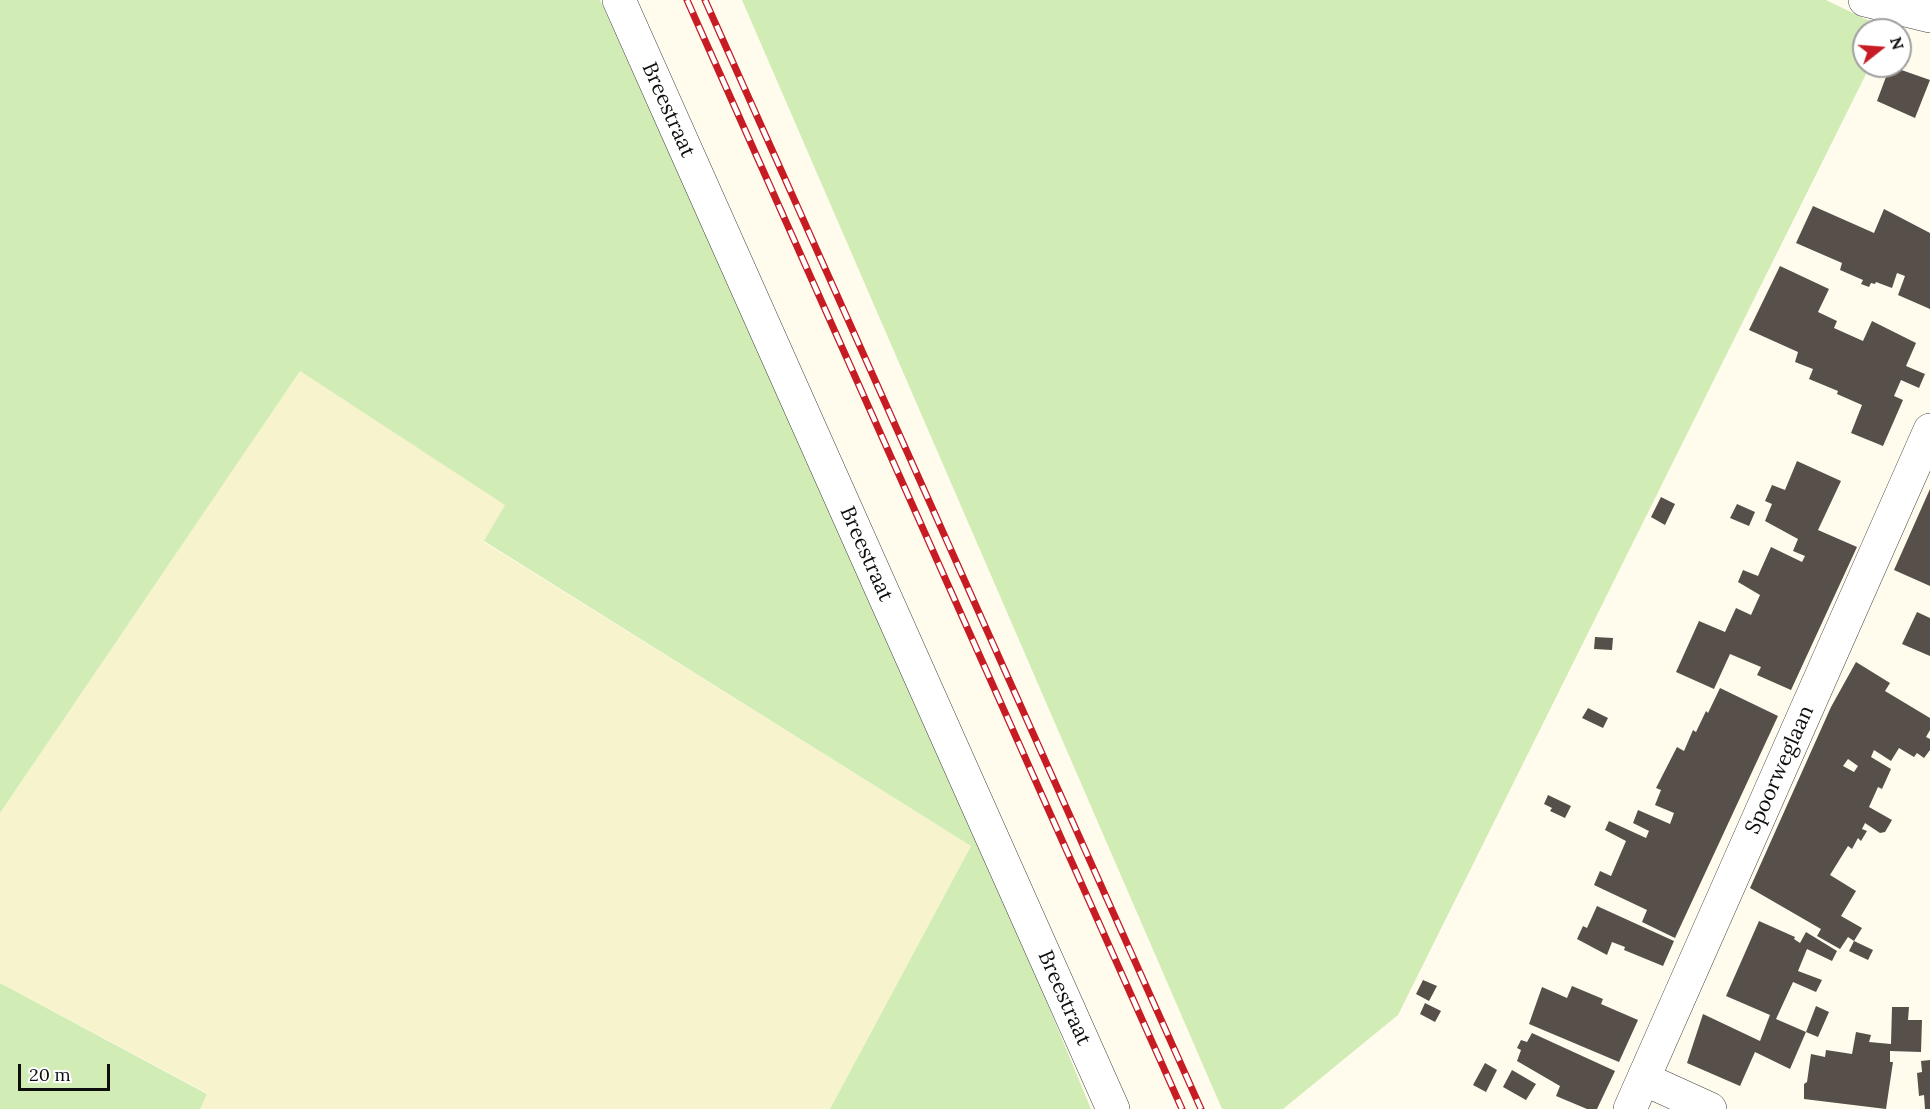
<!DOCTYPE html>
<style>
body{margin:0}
#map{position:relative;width:1930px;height:1109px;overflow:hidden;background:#fffcee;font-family:Lora,serif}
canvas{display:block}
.north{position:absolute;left:1852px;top:18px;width:60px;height:60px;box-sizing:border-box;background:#fff;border:2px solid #9f9f9f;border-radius:50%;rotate:73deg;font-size:16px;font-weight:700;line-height:24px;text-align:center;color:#0e0e0e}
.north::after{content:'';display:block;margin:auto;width:21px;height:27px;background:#c71c24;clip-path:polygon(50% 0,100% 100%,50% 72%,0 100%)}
.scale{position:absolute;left:18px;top:1064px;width:92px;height:27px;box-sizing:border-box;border:3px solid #0e0e0e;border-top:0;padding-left:8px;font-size:18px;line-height:21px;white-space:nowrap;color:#0e0e0e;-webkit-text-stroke:4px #fff;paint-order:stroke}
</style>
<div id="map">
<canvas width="1930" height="1109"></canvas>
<div class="north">N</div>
<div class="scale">20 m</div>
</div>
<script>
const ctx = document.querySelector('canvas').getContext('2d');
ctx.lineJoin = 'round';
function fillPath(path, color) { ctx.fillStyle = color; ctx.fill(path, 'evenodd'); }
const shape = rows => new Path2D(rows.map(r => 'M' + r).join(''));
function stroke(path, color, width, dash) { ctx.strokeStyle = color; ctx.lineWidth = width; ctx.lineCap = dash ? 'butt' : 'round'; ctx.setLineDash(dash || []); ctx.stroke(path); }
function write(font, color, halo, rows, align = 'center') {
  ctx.font = font + ' Lora,serif'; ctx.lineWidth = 6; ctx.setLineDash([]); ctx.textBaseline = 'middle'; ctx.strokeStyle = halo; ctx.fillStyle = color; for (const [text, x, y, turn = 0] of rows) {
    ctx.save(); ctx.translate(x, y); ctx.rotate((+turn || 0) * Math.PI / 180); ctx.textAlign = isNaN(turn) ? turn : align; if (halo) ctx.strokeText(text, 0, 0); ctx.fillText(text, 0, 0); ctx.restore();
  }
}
const farmland = shape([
 [300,371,506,505,484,542,971,846,830,1109,200,1109,207,1093,0,983,0,813]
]);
const green = shape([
 [0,0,600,0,979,838,1091,1109,830,1109,971,846,484,541,505,505,300,371,0,813],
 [742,0,1826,0,1888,30,1864,30,1864,66,1870,66,1398,1015,1283,1109,1222,1109],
 [0,983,207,1094,200,1109,0,1109]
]);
const building = shape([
 [1890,66,1930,80,1915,118,1877,101],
 [1813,206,1874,233,1884,209,1930,233,1930,309,1898,295,1905,276,1897,273,1892,288,1876,282,1875,284,1871,283,1869,287,1861,284,1863,280,1840,270,1842,263,1796,243],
 [1780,266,1829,289,1818,312,1837,321,1834,328,1863,341,1872,321,1916,343,1906,366,1925,374,1919,388,1901,380,1894,396,1903,400,1883,446,1851,433,1862,405,1837,394,1838,391,1809,379,1813,369,1795,362,1798,352,1749,330],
 [1797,461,1841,481,1818,530,1857,547,1791,690,1757,675,1761,667,1730,654,1714,689,1676,672,1699,621,1725,632,1736,608,1751,615,1760,595,1738,582,1743,570,1758,576,1771,547,1802,562,1805,556,1793,551,1798,539,1765,521,1772,504,1765,501,1772,485,1785,490],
 [1930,489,1930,586,1894,570],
 [1661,497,1675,504,1665,525,1651,517],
 [1737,504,1755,512,1749,526,1730,518],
 [1917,612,1930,618,1930,656,1902,644],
 [1595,637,1613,638,1612,650,1594,649],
 [1856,662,1890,683,1885,691,1930,718,1930,730,1926,737,1930,739,1930,750,1924,758,1917,753,1914,757,1899,748,1891,761,1874,750,1871,757,1891,769,1882,789,1878,787,1869,807,1892,820,1885,832,1880,833,1865,823,1862,829,1867,831,1861,841,1858,838,1852,849,1848,846,1830,875,1856,891,1841,916,1862,928,1854,941,1873,950,1868,960,1849,951,1854,941,1848,937,1840,949,1817,936,1821,929,1750,888,1831,707],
 [1848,759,1858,766,1854,772,1843,766],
 [1720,688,1778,716,1675,938,1642,922,1647,910,1594,885,1600,871,1611,876,1626,841,1605,830,1609,821,1646,838,1649,831,1633,823,1638,810,1670,824,1674,813,1655,805,1661,790,1656,788,1677,747,1684,751,1693,730,1696,732,1706,711,1708,713],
 [1588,708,1608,718,1603,728,1582,718],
 [1548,795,1571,806,1565,818,1550,811,1552,808,1544,804],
 [1597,906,1674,941,1663,966,1624,950,1625,947,1612,942,1607,955,1577,939,1583,926,1587,928],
 [1759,921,1795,937,1794,939,1800,943,1806,932,1837,951,1832,961,1807,949,1798,971,1822,980,1816,992,1793,982,1776,1019,1806,1032,1790,1069,1755,1052,1740,1086,1687,1063,1703,1014,1760,1041,1770,1015,1726,996],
 [1423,980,1437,986,1429,1001,1416,994],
 [1572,986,1603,999,1601,1004,1638,1020,1619,1062,1529,1024,1542,987,1567,998],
 [1425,1003,1441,1011,1435,1022,1420,1014],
 [1816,1006,1829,1012,1818,1037,1806,1032],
 [1892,1007,1909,1007,1908,1020,1922,1020,1921,1052,1890,1051,1890,1062,1893,1062,1886,1109,1804,1099,1804,1084,1807,1082,1811,1054,1825,1057,1826,1050,1852,1054,1856,1032,1871,1035,1869,1042,1891,1044],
 [1532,1033,1615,1071,1597,1109,1587,1109,1556,1096,1560,1086,1517,1061,1521,1050,1517,1048,1521,1040,1527,1042],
 [1930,1060,1930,1109,1925,1109,1924,1095,1919,1096,1917,1073,1922,1072,1921,1061],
 [1485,1063,1497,1070,1486,1092,1473,1085],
 [1512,1070,1536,1084,1526,1100,1503,1087]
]);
const minor = shape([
 [619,0,1113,1109],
 [1865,0,1930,16],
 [1644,1079,1710,1109]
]);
const tertiary = shape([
 [1630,1109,1930,430]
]);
const rail = shape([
 [687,0,1182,1109],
 [705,0,1201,1109]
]);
const streetNames = [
 ["Breestraat",668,110,66],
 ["Breestraat",866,554,66],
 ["Spoorweglaan",1780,770,-66],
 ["Breestraat",1064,998,66]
];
fillPath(farmland, '#f7f3cc');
fillPath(green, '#d1ecb5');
fillPath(building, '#574f49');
stroke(minor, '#414141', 34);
stroke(tertiary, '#414141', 34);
stroke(minor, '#fff', 33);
stroke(tertiary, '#fff', 33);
stroke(rail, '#c71c24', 7);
stroke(rail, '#fff', 4.5, [14]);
write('21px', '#0e0e0e', '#fff', streetNames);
</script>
